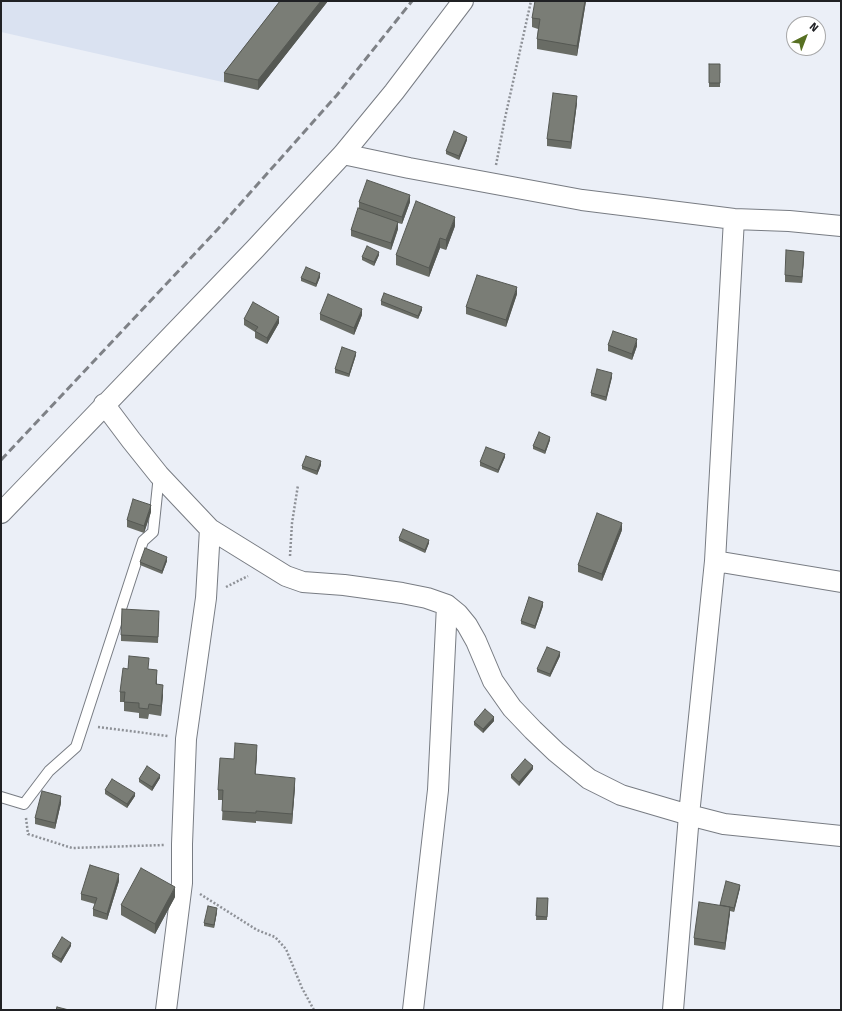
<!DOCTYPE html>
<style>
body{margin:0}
#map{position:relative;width:842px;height:1011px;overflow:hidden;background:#ebeff7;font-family:"Fira Sans",sans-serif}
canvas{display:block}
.frame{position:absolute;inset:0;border:2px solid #202124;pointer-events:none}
.north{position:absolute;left:786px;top:16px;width:40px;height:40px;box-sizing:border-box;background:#fff;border:1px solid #a6a6a7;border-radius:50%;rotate:42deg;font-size:11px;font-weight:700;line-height:16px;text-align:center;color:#202124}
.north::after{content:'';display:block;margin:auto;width:14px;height:18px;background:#577022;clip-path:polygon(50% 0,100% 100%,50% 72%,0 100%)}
</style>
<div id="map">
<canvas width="842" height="1011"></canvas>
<div class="frame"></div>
<div class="north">N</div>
</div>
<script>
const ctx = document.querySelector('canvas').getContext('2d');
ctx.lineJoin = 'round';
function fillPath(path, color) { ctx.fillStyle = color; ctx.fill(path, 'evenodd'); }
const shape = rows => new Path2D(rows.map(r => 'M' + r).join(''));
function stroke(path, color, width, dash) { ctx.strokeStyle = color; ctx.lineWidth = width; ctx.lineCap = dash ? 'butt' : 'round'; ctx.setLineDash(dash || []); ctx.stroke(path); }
const built = shape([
 [1,1,328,1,258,90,1,32]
]);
const path = shape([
 [496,165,505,118,531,1],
 [290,556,292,523,298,485],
 [226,587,248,576],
 [98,727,168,736],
 [26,818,28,834,72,848,164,845],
 [200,894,257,930,275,937,286,949,302,988,314,1010]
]);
const service = shape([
 [1,797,24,804,49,771,76,747,143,541,153,532,159,475]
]);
const minor = shape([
 [343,154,409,168,582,200,734,219,789,221,841,226],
 [734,219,715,561,841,582],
 [104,404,131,440,159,475,210,529,286,576,303,582,344,585,402,593,427,598,447,605,458,614,467,625,476,641,493,681,512,708,533,730,556,752,589,779,621,795,689,815,724,824,841,836],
 [1,513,255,249,343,154,394,92,463,1],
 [166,1010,182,883,182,844,186,739,206,598,210,529],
 [413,1010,438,790,447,605],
 [673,1010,689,815,715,561]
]);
const rail = shape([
 [1,460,217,230,337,95,412,1]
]);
const wall = shape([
 [280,1,328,1,258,90,224,82,224,73],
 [586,1,577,56,537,49,537,39,538,29,532,27,532,18],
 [709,64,720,64,720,87,709,87],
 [577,103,571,149,547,146,547,139],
 [467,140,459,160,446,154,446,151],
 [359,202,410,202,402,224,398,223,398,229,391,250,351,236,351,230,359,209],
 [455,226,446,250,440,248,429,277,396,265,396,255],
 [379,255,374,266,362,260,362,257],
 [804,258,802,283,785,282,785,275],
 [320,277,316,287,301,281,301,278],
 [517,294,506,327,466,314,466,307],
 [381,301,422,310,418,319,381,305],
 [320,314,362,315,354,335,320,320],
 [244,319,279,323,267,344,255,338,255,332,244,325],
 [608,345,637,346,632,360,608,351],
 [356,355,349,377,335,373,335,369],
 [612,377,606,401,591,396,591,393],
 [550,440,545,454,533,449,533,446],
 [505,457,498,473,480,466,480,462],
 [321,465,317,475,302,469,302,466],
 [151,512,144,533,127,527,127,520],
 [622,530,602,581,578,572,578,565],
 [399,538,429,543,425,553,399,541],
 [167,561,162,574,140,565,140,562],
 [543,606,535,629,521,624,521,621],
 [159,618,158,643,121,641,121,635],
 [560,656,550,677,537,672,537,669],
 [149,669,157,680,157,684,163,695,161,716,149,714,148,719,139,718,139,713,124,711,124,702,120,702,120,692],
 [494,721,483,733,474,725,474,722],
 [257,755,255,775,295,787,292,824,256,821,256,823,222,820,223,800,218,800,218,790,234,759],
 [533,769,519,786,511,778,511,775],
 [160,778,152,791,139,782,139,779],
 [105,790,135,796,127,808,105,794],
 [61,803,55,829,35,824,35,818],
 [119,881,107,920,93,916,93,909,95,904,81,900,81,894],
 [740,888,734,912,730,911,725,950,694,945,694,938,720,905],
 [175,897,155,934,121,915,121,905],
 [537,898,548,898,547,920,536,920],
 [217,912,214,928,204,926,204,923],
 [71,946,61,963,52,957,52,954]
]);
const shadedWall = shape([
 [321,1,328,1,258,90,258,80],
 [585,1,586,1,577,56,577,46],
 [577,96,577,103,571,149,571,142],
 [467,137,467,140,459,160,459,156],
 [410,195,410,202,402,224,402,217],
 [455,217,455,226,446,250,446,240],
 [398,222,398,229,391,250,391,243],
 [440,238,440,248,429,277,429,268],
 [379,252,379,255,374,266,374,262],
 [804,252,804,258,802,283,802,277],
 [320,273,320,277,316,287,316,284],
 [517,287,517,294,506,327,506,320],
 [422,307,422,310,418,319,418,316],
 [362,309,362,315,354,335,354,328],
 [279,317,279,323,267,344,267,338],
 [637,339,637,346,632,360,632,354],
 [356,352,356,355,349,377,349,374],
 [612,373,612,377,606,401,606,397],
 [550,437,550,440,545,454,545,451],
 [505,454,505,457,498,473,498,470],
 [321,461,321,465,317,475,317,471],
 [151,505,151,512,144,533,144,526],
 [622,523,622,530,602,581,602,574],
 [429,540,429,543,425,553,425,550],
 [167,557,167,561,162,574,162,571],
 [543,602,543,606,535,629,535,626],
 [560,652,560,656,550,677,550,674],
 [157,670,157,680,156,694,156,684],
 [163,685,163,695,161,716,161,706],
 [494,717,494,721,483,733,483,729],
 [257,745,257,755,255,784,255,774],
 [533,766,533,769,519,786,519,782],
 [160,775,160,778,152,791,152,787],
 [295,778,295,787,292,824,292,814],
 [135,793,135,796,127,808,127,804],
 [61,796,61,803,55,829,55,823],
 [119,874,119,881,107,920,107,914],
 [740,885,740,888,734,912,734,908],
 [175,887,175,897,155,934,155,924],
 [730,907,730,914,725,950,725,943],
 [217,908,217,912,214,928,214,925],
 [71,943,71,946,61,963,61,959]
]);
const building = shape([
 [280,1,321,1,258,80,224,73,280,1],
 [535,1,585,1,577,46,537,39,540,19,532,18,535,1],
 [709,64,720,64,720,83,709,83,709,64],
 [553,93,577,96,571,142,547,139,553,93],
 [454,131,467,137,459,156,446,151,454,131],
 [367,180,410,195,402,217,359,202,367,180],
 [416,201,455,217,446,240,440,238,429,268,396,255,416,201],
 [358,208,398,222,391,243,351,230,358,208],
 [367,246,379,252,374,262,362,257,367,246],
 [786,250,804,252,802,277,785,275,786,250],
 [306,267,320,273,316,284,301,278,306,267],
 [477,275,517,287,506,320,466,307,477,275],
 [384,293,422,307,418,316,381,301,384,293],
 [328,294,362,309,354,328,320,314,328,294],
 [253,302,279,317,267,338,255,331,258,327,244,319,253,302],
 [613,331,637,339,632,354,608,345,613,331],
 [342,347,356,352,349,374,335,369,342,347],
 [597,369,612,373,606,397,591,393,597,369],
 [539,432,550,437,545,451,533,446,539,432],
 [486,447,505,454,498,470,480,462,486,447],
 [306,456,321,461,317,471,302,466,306,456],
 [133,499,151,505,144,526,127,520,133,499],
 [597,513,622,523,602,574,578,565,597,513],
 [403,529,429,540,425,550,399,538,403,529],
 [145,548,167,557,162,571,140,562,145,548],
 [529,597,543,602,535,626,521,621,529,597],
 [122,609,159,611,158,637,121,635,122,609],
 [547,647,560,652,550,674,537,669,547,647],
 [129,656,149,658,148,669,157,670,156,684,163,685,161,706,149,704,148,709,139,708,139,703,124,702,125,692,120,692,123,668,128,669,129,656],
 [485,709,494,717,483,729,474,722,485,709],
 [235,743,257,745,255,774,295,778,292,814,256,811,256,813,222,811,223,790,218,790,220,758,234,759,235,743],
 [525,759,533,766,519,782,511,775,525,759],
 [147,766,160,775,152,787,139,779,147,766],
 [112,779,135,793,127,804,105,790,112,779],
 [42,791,61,796,55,823,35,818,42,791],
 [90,865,119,874,107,914,93,909,97,898,81,894,90,865],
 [141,868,175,887,155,924,121,905,141,868],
 [726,881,740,885,734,908,730,907,720,905,726,881],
 [537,898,548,898,547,917,536,916,537,898],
 [699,902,730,907,725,943,694,938,699,902],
 [208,906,217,908,214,925,204,923,208,906],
 [62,937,71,943,61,959,52,954,62,937],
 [57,1007,69,1010,56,1010,57,1007]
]);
fillPath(built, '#dae2f1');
stroke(service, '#787c83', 12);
stroke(minor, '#787c83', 22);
stroke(path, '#8e9197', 2.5, [2, 2]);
stroke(service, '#fff', 10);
stroke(minor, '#fff', 20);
stroke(rail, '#7e8186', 3, [8, 4]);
fillPath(wall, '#696c65');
fillPath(shadedWall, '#555853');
fillPath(building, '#7a7d76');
stroke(building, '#555853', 1);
</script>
